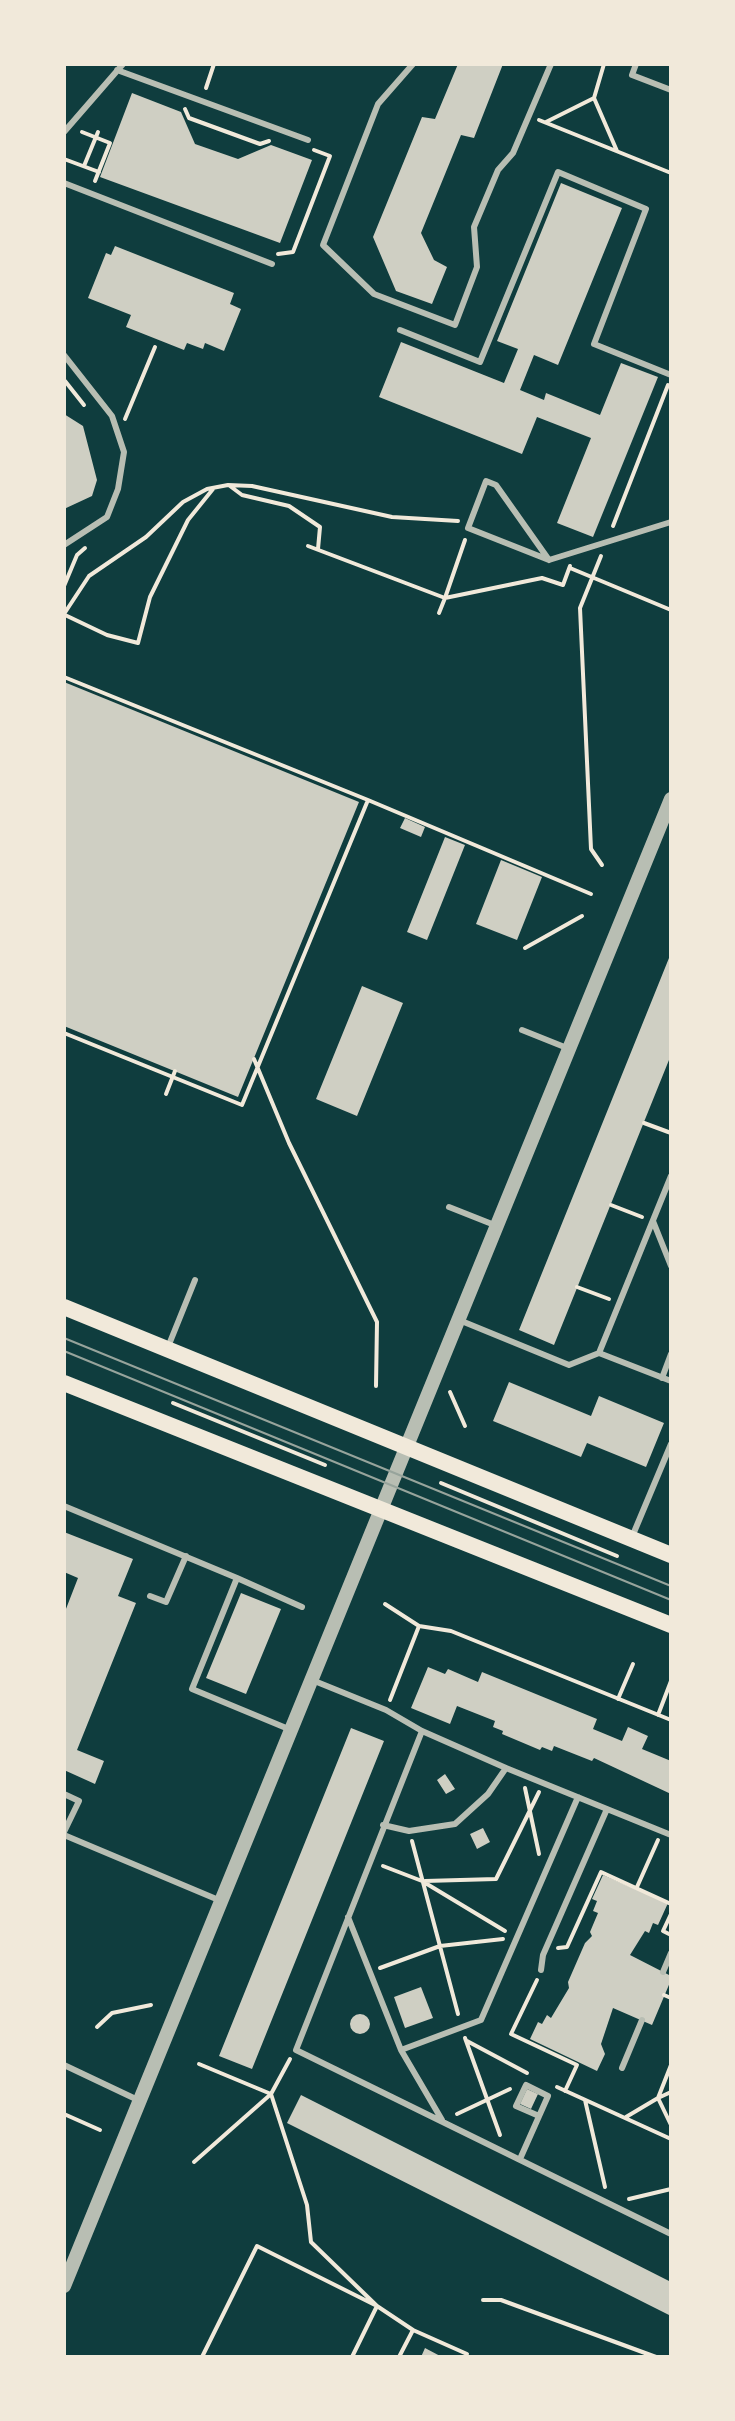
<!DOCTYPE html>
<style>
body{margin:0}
#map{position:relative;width:735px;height:2421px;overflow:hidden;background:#0f3d3e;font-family:"Fira Sans Condensed",sans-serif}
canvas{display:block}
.frame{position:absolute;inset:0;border:66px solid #f1e9da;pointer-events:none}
</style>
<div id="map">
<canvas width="735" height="2421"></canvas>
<div class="frame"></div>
</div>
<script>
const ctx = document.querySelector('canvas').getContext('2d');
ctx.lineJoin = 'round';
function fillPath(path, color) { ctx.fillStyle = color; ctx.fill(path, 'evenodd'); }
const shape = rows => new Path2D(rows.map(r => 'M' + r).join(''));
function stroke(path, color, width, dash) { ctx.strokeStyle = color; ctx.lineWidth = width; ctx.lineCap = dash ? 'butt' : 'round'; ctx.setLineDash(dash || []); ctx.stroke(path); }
const building = shape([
 [458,64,503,64,474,138,461,135,421,233,434,260,447,267,432,304,396,291,373,237,422,117,435,119],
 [132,93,181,112,195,144,238,159,271,145,312,160,280,243,100,177],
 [561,183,622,208,558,365,534,355,520,390,544,400,546,393,600,415,621,363,658,377,593,537,557,523,591,438,537,417,522,454,379,397,401,342,504,383,518,349,497,341],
 [115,246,234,293,230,304,241,309,224,351,205,343,203,349,187,343,184,350,126,327,131,315,88,298,106,253,111,255],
 [64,414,83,426,97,480,92,496,64,509],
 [64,682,359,802,238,1097,64,1026],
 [405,818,425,827,421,837,400,828],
 [445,837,465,845,427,940,407,932],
 [501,860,542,877,517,940,476,924],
 [671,953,671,1055,554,1345,519,1330],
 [362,986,403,1003,357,1116,316,1099],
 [509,1382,591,1416,599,1396,664,1423,646,1467,587,1443,581,1457,493,1421],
 [64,1532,133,1559,118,1596,136,1603,77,1750,104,1761,95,1784,64,1770,64,1614,78,1578,64,1572],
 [241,1593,281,1609,246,1694,206,1678],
 [428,1667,445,1674,448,1669,478,1682,482,1672,597,1719,593,1729,622,1741,628,1727,648,1736,642,1749,671,1761,671,1794,594,1758,592,1761,554,1746,552,1751,542,1747,540,1750,502,1734,503,1731,493,1727,495,1721,457,1706,450,1724,411,1708],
 [351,1728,384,1741,252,2069,219,2056],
 [445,1774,455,1789,446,1794,437,1780],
 [483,1828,490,1842,477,1849,470,1834],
 [603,1875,668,1903,658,1925,653,1923,649,1933,645,1931,630,1955,671,1976,671,1980,652,2025,613,2008,601,2044,605,2054,597,2071,530,2039,538,2022,542,2024,547,2015,551,2018,569,1988,568,1982,585,1943,592,1936,590,1932,598,1913,593,1911,597,1901,592,1899],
 [421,1987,433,2018,405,2028,394,1997],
 '350 2024a10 10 0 1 1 20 0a10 10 0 1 1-20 0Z',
 [527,2089,538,2094,531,2109,520,2104],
 [301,2095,671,2282,671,2316,287,2123],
 [425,2348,442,2357,421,2357]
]);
const path = shape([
 [206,88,214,64],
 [594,98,617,151],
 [185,109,189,118,260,144,269,141],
 [539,120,671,173],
 [546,122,594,98,604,64],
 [82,132,110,143,95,181],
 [64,159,99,172],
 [84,166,98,132],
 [278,254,293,252,330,156,314,150],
 [65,381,84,405],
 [125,419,155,347],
 [230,486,242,495,289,506,320,527,318,549],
 [613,526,668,385],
 [308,546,445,598,439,613],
 [601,556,580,608,591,849,602,865],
 [570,568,671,610],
 [64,586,77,555,85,548],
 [445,598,542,578,563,585,570,566],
 [445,598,465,540],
 [64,614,89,576,146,537,183,502,207,489,228,485,252,486,392,517,458,521],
 [65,615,107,635,138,643,150,597,188,520,213,489],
 [64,677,368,800],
 [525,948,582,916],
 [64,1033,242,1105,368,800,591,894],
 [254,1059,289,1143,377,1322,376,1386],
 [166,1094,175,1071],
 [644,1123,671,1133],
 [611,1205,642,1217],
 [577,1287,609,1299],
 [450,1392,465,1426],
 [173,1403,325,1465],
 [441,1483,617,1556],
 [385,1604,419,1626,451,1631,671,1720],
 [618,1699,633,1664],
 [390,1700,419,1626],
 [658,1715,671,1681],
 [525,1788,539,1854],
 [412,1841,458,2014],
 [383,1866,422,1881,505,1931],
 [425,1881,496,1879,539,1792],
 [637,1887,658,1840],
 [671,1914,663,1931,671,1935],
 [558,1948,567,1947,601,1872,671,1904],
 [380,1968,440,1946,503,1939],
 [537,1980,511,2034,577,2065,565,2091],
 [664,1995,671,1998],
 [97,2027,112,2013,151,2005],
 [465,2038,500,2135],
 [467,2041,527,2073],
 [290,2059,271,2094,307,2205,311,2242,377,2306,413,2330],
 [557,2087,671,2139],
 [671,2092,658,2098,671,2125],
 [585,2100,605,2187],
 [64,2114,100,2130],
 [457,2114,510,2089],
 [626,2117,658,2098,671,2065],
 [194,2162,271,2094,199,2064],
 [629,2199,671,2189],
 [483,2300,501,2300,656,2357],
 [202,2357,257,2246,377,2306,352,2357],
 [399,2357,413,2330,467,2354]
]);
const service = shape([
 [413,64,378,104,323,245,374,294,455,325,477,267,474,227,498,170,513,153,551,64],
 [636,64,632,75,671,90],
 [117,70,308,140],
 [64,132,123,64],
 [64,183,272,264],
 [400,330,480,362,558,172,646,209,594,344,671,375],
 [64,355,112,416,124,452,118,489,107,517,64,545],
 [549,560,496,485,486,481,468,528,549,560,671,522],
 [522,1030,567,1048],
 [449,1207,497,1226],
 [653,1221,671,1266],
 [459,1320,569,1365,599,1353,671,1381],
 [168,1347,195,1280],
 [599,1353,671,1176],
 [662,1378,671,1354],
 [64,1506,237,1578,192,1689,291,1730],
 [632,1537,671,1444],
 [237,1578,302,1607],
 [150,1596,166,1602,186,1556],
 [312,1680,386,1710,422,1731,506,1768,671,1835],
 [422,1731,296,2050,671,2234],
 [64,1794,79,1801,64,1832],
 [383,1825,409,1831,455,1824,488,1794,506,1768],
 [64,1835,221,1901],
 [348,1917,401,2050,442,2120],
 [541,1970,543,1955,607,1809],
 [663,1972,671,1953],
 [401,2050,481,2020,578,1797],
 [64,2065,140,2101],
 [622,2068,642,2020],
 [520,2159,548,2096,526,2085,516,2106,539,2116]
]);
const tertiary = shape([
 [64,2286,671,799]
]);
const secondary = shape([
 [64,1307,671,1555],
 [64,1383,671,1625]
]);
const tram = shape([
 [64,1338,671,1586],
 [64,1351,671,1600]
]);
fillPath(building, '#cfcfc3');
stroke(path, '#f1e9da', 4);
stroke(service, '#b8beb3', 6);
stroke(tertiary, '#b8beb3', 14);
stroke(secondary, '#f1e9da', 16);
stroke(tram, '#97a49c', 2);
</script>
